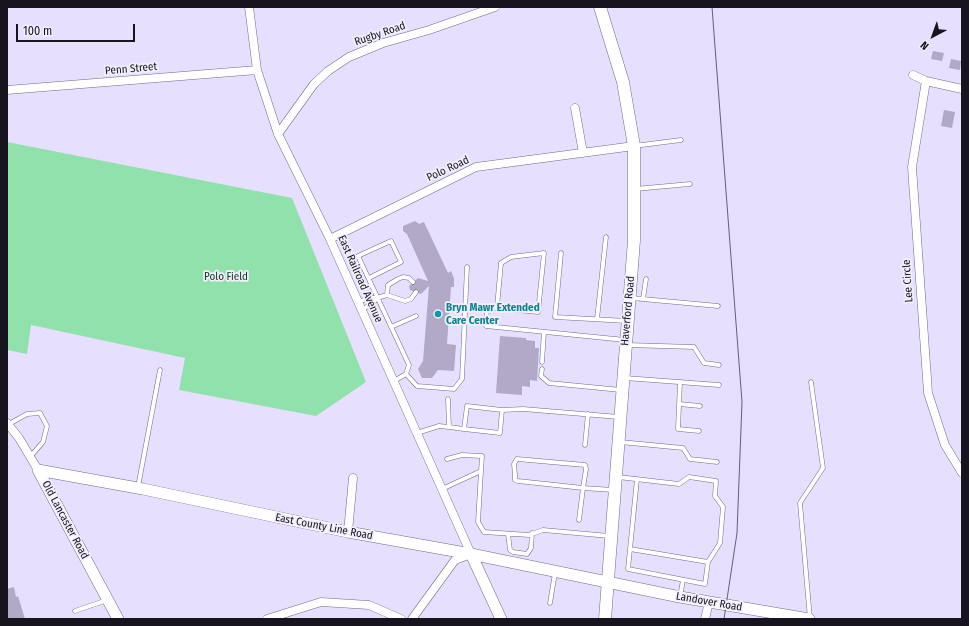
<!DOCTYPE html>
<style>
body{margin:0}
#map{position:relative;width:969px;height:626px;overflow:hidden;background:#e7dffe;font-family:"Fira Sans Condensed",sans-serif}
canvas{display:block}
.frame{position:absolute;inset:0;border:8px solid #17141f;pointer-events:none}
.north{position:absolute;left:913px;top:16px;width:40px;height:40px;-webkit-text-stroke:3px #f2effc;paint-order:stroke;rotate:221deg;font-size:11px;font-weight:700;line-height:16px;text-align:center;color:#17141f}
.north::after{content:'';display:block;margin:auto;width:14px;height:18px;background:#17141f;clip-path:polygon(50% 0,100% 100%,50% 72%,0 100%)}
.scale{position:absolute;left:16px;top:24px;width:119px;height:18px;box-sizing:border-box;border:2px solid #17141f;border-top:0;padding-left:5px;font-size:12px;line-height:14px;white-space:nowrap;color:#17141f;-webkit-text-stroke:3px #f2effc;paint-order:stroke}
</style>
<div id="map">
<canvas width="969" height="626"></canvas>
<div class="frame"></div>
<div class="north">N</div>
<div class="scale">100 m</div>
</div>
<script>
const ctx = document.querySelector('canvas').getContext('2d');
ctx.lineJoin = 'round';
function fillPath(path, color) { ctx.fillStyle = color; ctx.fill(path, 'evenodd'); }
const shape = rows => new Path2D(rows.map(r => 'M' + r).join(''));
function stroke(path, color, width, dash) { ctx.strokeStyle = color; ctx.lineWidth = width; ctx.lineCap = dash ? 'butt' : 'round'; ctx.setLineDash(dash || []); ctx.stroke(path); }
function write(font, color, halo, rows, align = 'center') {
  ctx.font = font + ' "Fira Sans Condensed",sans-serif'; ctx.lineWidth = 3.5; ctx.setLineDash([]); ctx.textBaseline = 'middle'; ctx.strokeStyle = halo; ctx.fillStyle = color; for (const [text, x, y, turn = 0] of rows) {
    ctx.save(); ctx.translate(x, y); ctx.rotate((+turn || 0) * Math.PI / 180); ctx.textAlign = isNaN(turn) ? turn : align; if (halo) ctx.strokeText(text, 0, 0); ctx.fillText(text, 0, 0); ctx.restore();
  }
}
const green = shape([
 [7,142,292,198,366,382,316,416,179,390,185,358,31,325,27,354,7,350]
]);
const building = shape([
 [933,51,944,53,942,61,931,59],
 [951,59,961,61,960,70,949,68],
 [944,110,955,112,952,128,941,126],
 [415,221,419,224,424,222,448,273,451,271,454,279,454,287,451,287,447,344,456,345,454,371,438,370,432,378,422,378,418,369,423,361,429,286,421,294,410,290,409,286,418,278,428,281,407,234,403,231,403,226],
 [500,336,526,338,526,340,535,341,535,348,539,348,537,381,530,380,530,387,522,386,522,395,496,393],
 [14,587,16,597,18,596,25,619,7,619,7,589]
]);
const lane = shape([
 [634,146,681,140],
 [635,189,690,184],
 [561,253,555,317,627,321],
 [369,278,401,262,391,241,358,256,409,365,406,374,394,381],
 [387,295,388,285,398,279,403,277,409,278,413,282],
 [632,298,718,306],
 [643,299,646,279],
 [359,302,368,298,377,298],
 [497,307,501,263,511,257,544,253,538,312,487,307,486,326,625,340],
 [362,309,371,305,377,298,387,295,405,301,411,299,416,292],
 [597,319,606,237],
 [391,327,416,316],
 [627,345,694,347,704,363,719,365],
 [542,362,544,332],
 [542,369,541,376,549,383,621,390],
 [406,374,417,386,454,389,462,379,467,267],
 [625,378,719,385],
 [680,382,678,429,699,431],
 [679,404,700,406],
 [502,410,523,409,619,417],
 [9,424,27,414,40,413,47,426,43,442,30,457],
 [449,427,464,429,500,433,502,410,467,406,464,429],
 [417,433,439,426,449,427,448,399],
 [620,442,683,448,690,459,717,462],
 [585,445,588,414],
 [447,459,462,455,482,456,481,471],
 [618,477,679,484,689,477,716,481,715,496,723,507,720,543,708,562,630,549,637,479],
 [138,487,160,370],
 [442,489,481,471,478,522,484,532,529,535,543,530,609,536],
 [579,520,583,488,586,469,585,465,517,459,514,464,515,475,515,480,518,481,583,488,613,490],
 [508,534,510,550,513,552,527,554,531,548,532,533],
 [630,549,628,569,705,584,708,562],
 [680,597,683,580],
 [550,603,555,573],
 [75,611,107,600],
 [810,619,800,503,823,468,811,382]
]);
const street = shape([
 [249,7,257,70,278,134,330,239,471,554,455,560,412,619],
 [913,75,926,81,962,89],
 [926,81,912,167,928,393,945,445,962,473],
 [7,90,257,70],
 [575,108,583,153],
 [278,134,314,84,328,71,349,57,383,43,429,30,495,7],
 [330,239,476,167,634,146],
 [7,423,19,438,38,470],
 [348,532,353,478],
 [267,619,321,602,369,605,401,619],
 [705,619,709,602]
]);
const secondary = shape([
 [38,470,143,489,348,532,471,554,680,597,809,619],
 [38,470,118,619],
 [471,554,501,619]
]);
const primary = shape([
 [600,7,623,82,634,146,634,240,605,619]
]);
const tram = shape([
 [712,7,742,402,737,533,724,619]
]);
const markers = [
 [438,314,4,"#0f9aa8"]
];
const streetNames = [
 ["Rugby Road",380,34,-19],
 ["Penn Street",131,69,-5],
 ["Polo Road",448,169,-25],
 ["East Railroad Avenue",360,279,66],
 ["Lee Circle",908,281,-94],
 ["Haverford Road",628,311,-85],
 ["Old Lancaster Road",65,520,62],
 ["East County Line Road",324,527,11],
 ["Landover Road",709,602,10]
];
const parkNames = [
 ["Polo Field",226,277]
];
const cultureNames = [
 ["Bryn Mawr Extended",446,308],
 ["Care Center",446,321]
];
fillPath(green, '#91e1ad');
fillPath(building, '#b1a9c6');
stroke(lane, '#716a85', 5);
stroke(street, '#716a85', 9);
stroke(secondary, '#716a85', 12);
stroke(primary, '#716a85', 13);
stroke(lane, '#fff', 4);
stroke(street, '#fff', 8);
stroke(secondary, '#fff', 11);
stroke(primary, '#fff', 12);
stroke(tram, '#646072', 1);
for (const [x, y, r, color] of markers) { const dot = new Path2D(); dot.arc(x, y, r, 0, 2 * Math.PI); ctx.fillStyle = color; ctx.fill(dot); stroke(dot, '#f2effc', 1.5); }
write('11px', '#17141f', '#f2effc', streetNames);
write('11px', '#0e361f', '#f2effc', parkNames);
write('bold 11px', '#0d838f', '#f2effc', cultureNames, 'left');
</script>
